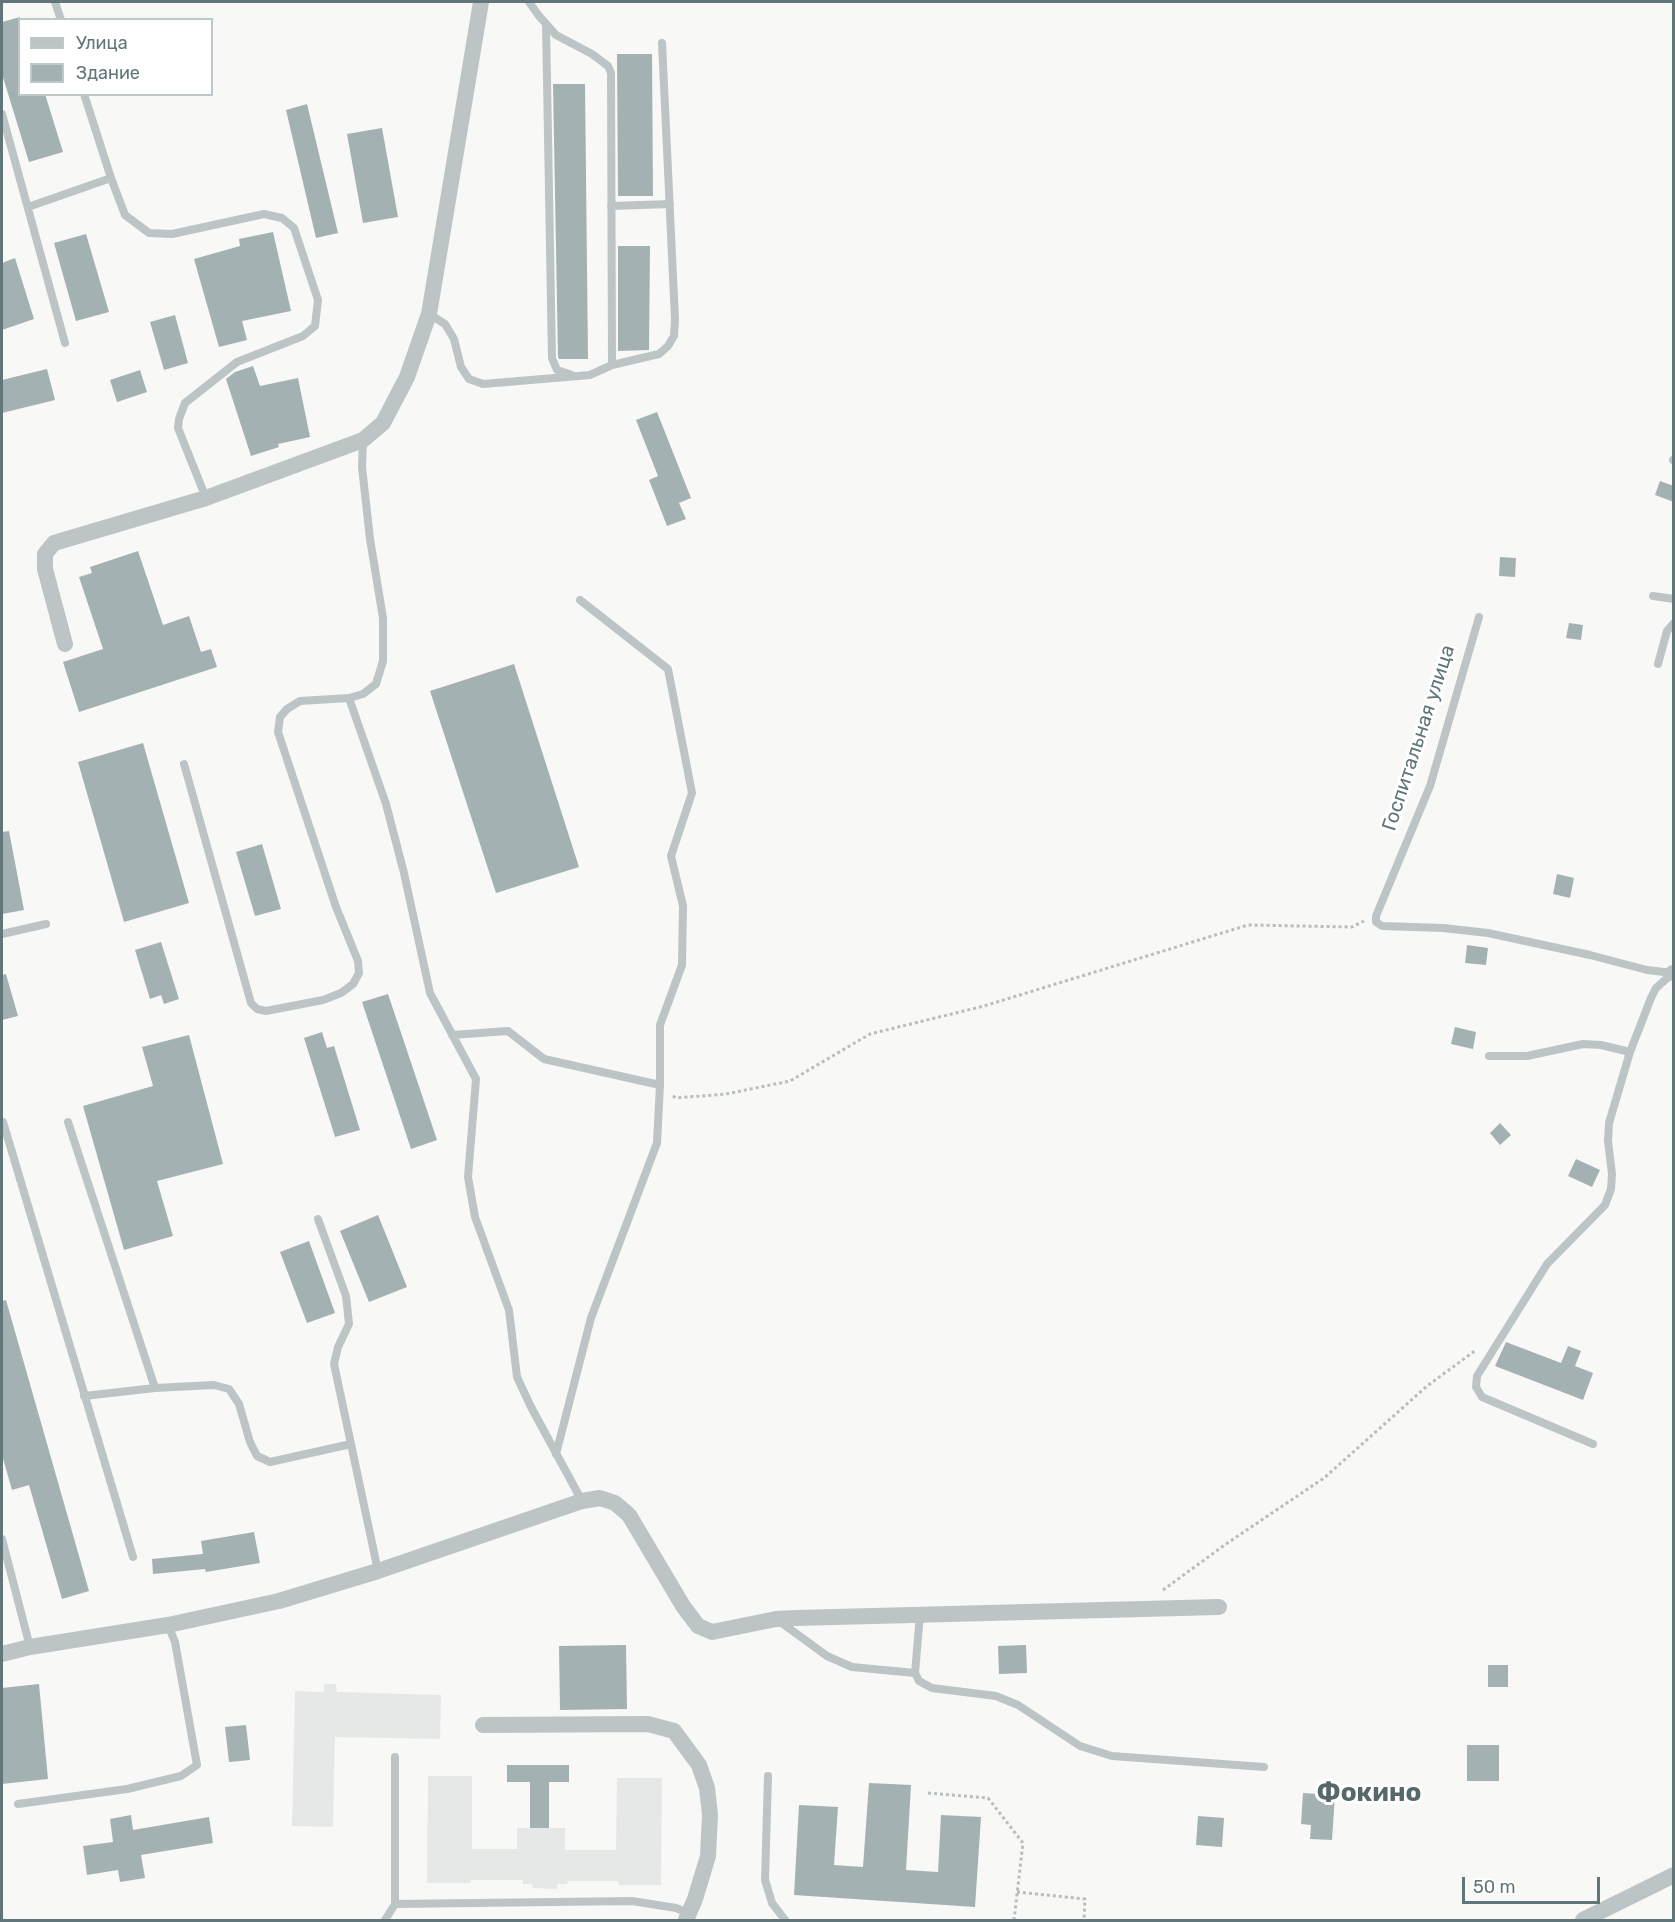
<!DOCTYPE html>
<meta charset="utf-8">
<style>
body{margin:0}
#map{position:relative;width:1675px;height:1922px;overflow:hidden;background:#f8f8f6;font-family:Rubik,sans-serif}
canvas{display:block}
.frame{position:absolute;inset:0;border:3px solid #607679;pointer-events:none}
.legend{position:absolute;left:18px;top:18px;width:195px;height:78px;box-sizing:border-box;background:#fff;border:2px solid #bfc8c9;margin:0;padding:8px 10px;list-style:none;font-size:18px;color:#607679}
.legend li{display:flex;align-items:center;gap:12px;height:30px}
.legend b{width:30px;border:2px solid #bfc8c9}
.scale{position:absolute;left:1462px;top:1877px;width:138px;height:27px;box-sizing:border-box;border:3px solid #607679;border-top:0;padding-left:8px;font-size:18px;line-height:21px;white-space:nowrap;color:#607679;-webkit-text-stroke:4px #fff;paint-order:stroke}
</style>
<div id="map">
<canvas width="1675" height="1922"></canvas>
<div class="frame"></div>
<ul class="legend">
<li><b style="height:8px;background:#bdc4c5"></b>Улица</li>
<li><b style="height:16px;background:#a4b1b3"></b>Здание</li>
</ul>
<div class="scale">50 m</div>
</div>
<script>
const ctx = document.querySelector('canvas').getContext('2d');
ctx.lineJoin = 'round';
function fillPath(path, color) { ctx.fillStyle = color; ctx.fill(path, 'evenodd'); }
const shape = rows => new Path2D(rows.map(r => 'M' + r).join(''));
function stroke(path, color, width, dash) { ctx.strokeStyle = color; ctx.lineWidth = width; ctx.lineCap = dash ? 'butt' : 'round'; ctx.setLineDash(dash || []); ctx.stroke(path); }
function write(font, color, halo, rows, align = 'center') {
  ctx.font = font + ' Rubik,sans-serif'; ctx.lineWidth = 6; ctx.setLineDash([]); ctx.textBaseline = 'middle'; ctx.strokeStyle = halo; ctx.fillStyle = color; for (const [text, x, y, turn = 0] of rows) {
    ctx.save(); ctx.translate(x, y); ctx.rotate((+turn || 0) * Math.PI / 180); ctx.textAlign = isNaN(turn) ? turn : align; if (halo) ctx.strokeText(text, 0, 0); ctx.fillText(text, 0, 0); ctx.restore();
  }
}
const built = shape([
 [324,1684,336,1684,337,1692,441,1695,440,1739,335,1737,333,1827,292,1826,295,1691,324,1692],
 [428,1776,472,1776,472,1849,517,1849,517,1828,565,1828,565,1850,616,1850,617,1778,662,1778,661,1885,619,1885,618,1881,568,1881,567,1884,558,1884,557,1889,533,1888,532,1884,523,1884,523,1880,471,1880,470,1883,427,1883]
]);
const building = shape([
 [20,17,20,94,45,94,63,152,29,162,2,74,2,22],
 [617,54,652,54,653,196,618,196],
 [553,84,585,84,588,359,559,359,558,357],
 [307,104,338,233,316,238,286,110],
 [382,128,398,217,363,223,347,134],
 [273,232,291,311,242,321,247,340,219,347,194,259,240,246,239,239],
 [86,234,109,312,76,321,54,243],
 [618,246,650,246,649,350,618,351],
 [15,258,34,319,2,330,2,263],
 [175,315,188,363,164,370,150,322],
 [253,366,260,386,298,378,310,437,278,444,279,447,251,456,226,379,235,372],
 [47,369,55,400,2,413,2,380],
 [140,370,147,392,117,402,110,380],
 [657,412,691,498,679,503,686,519,667,526,649,480,658,476,636,420],
 [1660,481,1674,486,1674,502,1655,495],
 [138,551,163,625,189,616,201,652,211,649,217,667,79,712,63,662,103,649,79,577,92,573,90,567],
 [1500,557,1516,558,1515,577,1499,576],
 [1569,623,1583,625,1581,640,1566,638],
 [514,664,579,867,496,893,430,691],
 [143,743,189,903,124,922,78,762],
 [9,831,24,910,2,914,2,832],
 [262,844,281,909,255,916,236,852],
 [1557,874,1574,878,1570,898,1553,894],
 [161,942,179,999,164,1004,161,995,150,999,135,950],
 [1467,945,1488,948,1486,965,1465,963],
 [6,974,18,1016,2,1020,2,975],
 [388,994,437,1140,411,1149,362,1002],
 [1455,1027,1476,1032,1473,1049,1451,1044],
 [322,1032,327,1048,334,1046,360,1130,335,1137,304,1038],
 [189,1035,223,1164,157,1181,173,1236,124,1250,83,1106,153,1086,142,1047],
 [1500,1123,1511,1135,1500,1145,1490,1133],
 [1576,1159,1600,1170,1592,1187,1568,1176],
 [378,1215,407,1287,369,1302,340,1231],
 [309,1241,335,1313,307,1323,280,1252],
 [6,1300,89,1591,62,1599,29,1485,12,1490,2,1455,2,1301],
 [1506,1342,1561,1363,1568,1346,1581,1351,1575,1366,1593,1373,1583,1400,1495,1366],
 [254,1532,260,1563,206,1572,205,1569,153,1574,152,1559,203,1554,201,1541],
 [626,1645,627,1709,560,1710,559,1646],
 [1026,1645,1027,1673,999,1674,998,1646],
 [1488,1665,1508,1665,1508,1687,1488,1687],
 [39,1684,48,1779,2,1784,2,1688],
 [246,1725,250,1760,229,1762,225,1727],
 [1467,1745,1499,1745,1499,1781,1467,1781],
 [507,1765,569,1765,569,1782,549,1782,549,1828,530,1828,530,1782,507,1782],
 [869,1783,911,1785,906,1870,938,1872,941,1815,981,1817,975,1907,794,1895,799,1805,838,1807,834,1865,863,1867],
 [1303,1793,1335,1795,1332,1840,1310,1839,1311,1825,1301,1824],
 [131,1815,133,1830,209,1817,213,1843,141,1855,145,1878,120,1882,118,1870,87,1875,83,1846,113,1842,110,1819],
 [1198,1816,1224,1818,1222,1847,1196,1845]
]);
const path = shape([
 [673,1096,676,1098,726,1094,790,1081,870,1034,984,1006,1248,925,1352,927,1364,921],
 [1163,1590,1226,1544,1324,1478,1427,1386,1476,1350],
 [928,1793,988,1798,1023,1843,1014,1920],
 [1017,1892,1085,1899,1084,1920]
]);
const lane = shape([
 [55,2,61,20],
 [529,2,539,16,556,35,592,54,608,66,611,73,612,365],
 [546,24,552,358,557,370,572,375],
 [84,94,111,178,125,215,149,233,172,234,264,214,282,218,294,228,318,300,315,326,303,336,237,362,185,403,179,419,178,428,206,498],
 [2,114,65,343],
 [611,206,670,204],
 [28,207,111,178],
 [429,314,445,324,454,339,461,367,469,379,483,384,590,375,612,365,659,354,668,346,674,336,675,319,662,43],
 [1673,460,1674,460],
 [1653,596,1674,599],
 [580,600,668,669,692,793,671,856,683,906,682,965,660,1025,660,1085],
 [1479,617,1430,786,1376,916,1376,922,1382,926,1443,928,1488,933,1590,955,1647,970,1673,973],
 [1658,664,1667,631,1674,623],
 [349,698,386,804,404,873,430,993,476,1079,468,1177,475,1217,509,1310,517,1377,531,1407,582,1501],
 [184,764,251,1003,257,1009,266,1011,323,1000,341,993,353,984,359,973,358,961,336,907,278,732,280,717,287,709,300,701,349,698,363,694,376,684,383,661,383,618,370,539,362,467,363,440],
 [2,934,46,924],
 [452,1035,508,1031,544,1059,660,1085,657,1143,591,1318,556,1454],
 [1489,1056,1527,1056,1583,1044,1601,1045,1630,1052],
 [3,1122,133,1557],
 [68,1122,155,1388],
 [318,1219,346,1296,349,1324,338,1347,334,1364,378,1571],
 [84,1396,155,1388,214,1385,229,1389,239,1404,250,1442,257,1456,270,1462,351,1444],
 [1593,1444,1482,1397,1476,1387,1477,1376,1547,1264,1605,1205,1611,1189,1612,1174,1608,1141,1609,1123,1630,1052,1651,998,1656,988,1673,973],
 [2,1539,30,1647],
 [920,1614,915,1673,919,1681,932,1688,996,1696,1018,1705,1080,1746,1112,1756,1264,1767],
 [779,1621,827,1656,852,1667,915,1673],
 [768,1776,765,1880,772,1903,785,1920],
 [18,1804,127,1789,181,1776,197,1765,175,1642,168,1625],
 [395,1904,632,1901,676,1908,688,1913],
 [385,1920,395,1904,395,1757]
]);
const street = shape([
 [65,644,45,569,45,554,54,543,206,498,363,440,383,423,407,377,429,314,481,2],
 [1673,973,1674,973],
 [2,1654,30,1647,168,1625,279,1601,378,1571,582,1501,600,1498,615,1503,629,1515,683,1606,698,1626,712,1632,776,1619,796,1618,1219,1607],
 [483,1725,648,1724,674,1731,699,1765,707,1788,710,1815,708,1856,695,1899,686,1920],
 [1583,1920,1674,1875]
]);
const streetNames = [
 ["Госпитальная улица",1419,738,-72]
];
const districtNames = [
 ["Фокино",1369,1793]
];
fillPath(built, '#e6e8e7');
fillPath(building, '#a4b1b3');
stroke(path, '#b8bdbe', 3, [3, 3]);
stroke(lane, '#bdc4c5', 8);
stroke(street, '#bdc4c5', 16);
write('20px', '#607679', '#fff', streetNames);
write('bold 26px', '#57686b', '#fff', districtNames);
</script>
